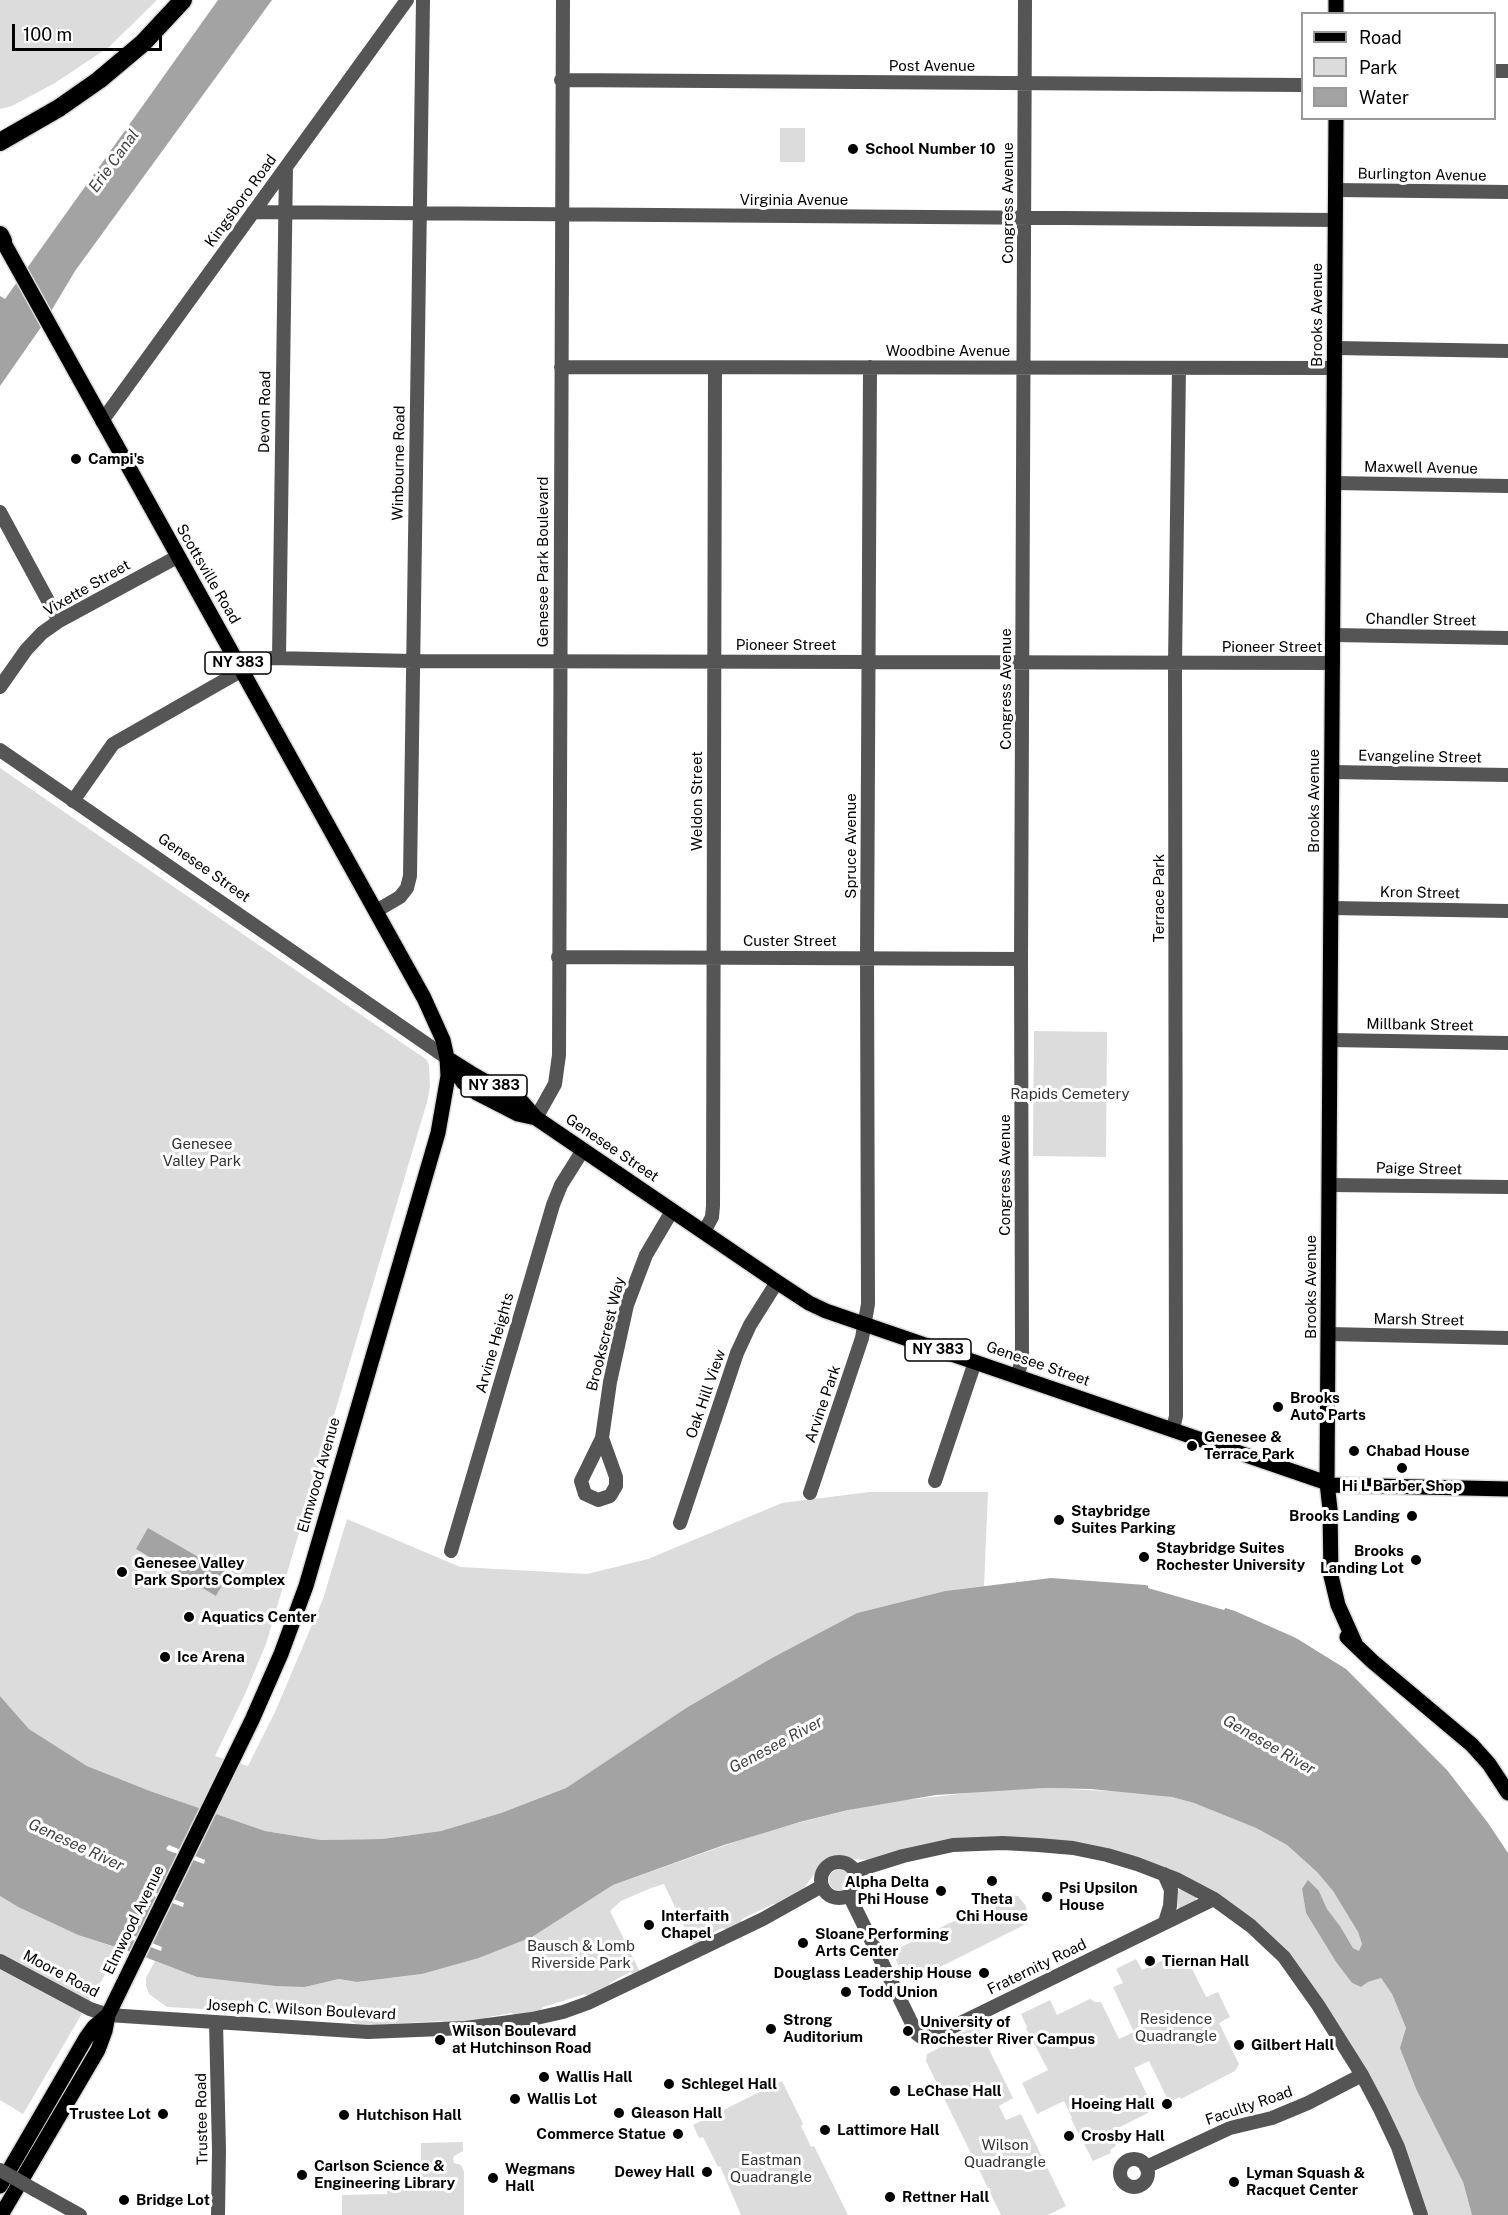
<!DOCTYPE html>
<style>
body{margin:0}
#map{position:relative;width:1508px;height:2215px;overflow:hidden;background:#fff;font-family:"Public Sans",sans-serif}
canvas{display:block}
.legend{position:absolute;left:1301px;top:12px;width:195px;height:108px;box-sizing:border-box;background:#fff;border:2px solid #999;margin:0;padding:8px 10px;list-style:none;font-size:18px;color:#000}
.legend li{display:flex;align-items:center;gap:12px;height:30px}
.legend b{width:30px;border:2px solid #999}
.scale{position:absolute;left:12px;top:24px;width:150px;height:27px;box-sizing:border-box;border:3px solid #000;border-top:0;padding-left:8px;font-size:18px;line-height:21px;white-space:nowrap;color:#000;-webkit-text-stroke:4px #fff;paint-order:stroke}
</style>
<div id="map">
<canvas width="1508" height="2215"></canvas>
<ul class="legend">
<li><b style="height:8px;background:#000"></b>Road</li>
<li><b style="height:16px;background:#dcdcdc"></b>Park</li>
<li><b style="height:16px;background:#a3a3a3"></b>Water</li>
</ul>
<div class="scale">100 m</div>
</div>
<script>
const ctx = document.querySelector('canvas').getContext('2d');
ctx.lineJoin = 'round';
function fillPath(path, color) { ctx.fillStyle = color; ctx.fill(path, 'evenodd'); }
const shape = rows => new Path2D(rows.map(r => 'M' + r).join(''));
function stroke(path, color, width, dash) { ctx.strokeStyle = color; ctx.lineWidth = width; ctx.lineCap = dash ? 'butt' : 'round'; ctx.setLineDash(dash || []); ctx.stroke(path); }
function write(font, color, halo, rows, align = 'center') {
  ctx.font = font + ' "Public Sans",sans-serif'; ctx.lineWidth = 6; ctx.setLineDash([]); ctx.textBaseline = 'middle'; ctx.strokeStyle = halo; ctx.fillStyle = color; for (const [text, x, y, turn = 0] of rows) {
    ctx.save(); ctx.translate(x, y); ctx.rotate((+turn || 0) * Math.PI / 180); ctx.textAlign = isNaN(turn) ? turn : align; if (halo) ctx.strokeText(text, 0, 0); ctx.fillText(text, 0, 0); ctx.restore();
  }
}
const green = shape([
 [0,0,157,0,109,47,55,83,12,106,0,109],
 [780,128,805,128,805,162,780,162],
 [0,768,427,1060,429,1066,430,1087,427,1102,266,1644,245,1694,215,1756,248,1766,275,1712,323,1599,347,1519,460,1567,587,1574,648,1559,782,1503,869,1492,988,1492,984,1586,945,1591,857,1613,770,1659,686,1708,566,1788,501,1813,441,1831,382,1839,321,1840,265,1831,150,1791,87,1766,29,1729,0,1696],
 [1034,1031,1107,1032,1106,1157,1033,1156],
 [1044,1788,1134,1792,1172,1797,1194,1803,1256,1828,1287,1845,1317,1872,1333,1891,1358,1932,1362,1944,1359,1952,1353,1948,1340,1926,1327,1909,1319,1891,1302,1889,1306,1913,1336,1962,1352,1983,1361,1987,1368,1982,1381,1978,1392,1994,1406,2028,1417,2091,1463,2182,1472,2215,1428,2215,1405,2153,1359,2059,1320,1996,1291,1957,1215,1892,1042,1839,865,1860,835,1857,827,1860,818,1869,801,1892,778,1905,773,1904,742,1919,740,1924,727,1930,723,1928,703,1937,701,1943,694,1947,664,1884,651,1888,621,1901,610,1911,640,1972,634,1975,630,1972,610,1983,608,1988,589,1997,585,1994,543,2007,540,2011,516,2016,512,2013,488,2017,485,2020,446,2024,442,2021,361,2026,341,2017,167,2007,149,1994,146,1986,146,1978,155,1961,197,1977,305,1987,339,1979,357,1982,422,1974,479,1958,532,1937,613,1885,763,1832,848,1810,881,1803,984,1791],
 '829 1880a11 11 0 1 1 22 0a11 11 0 1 1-22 0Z',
 [1180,1889,1196,1897,1196,1900,1195,1902,1178,1910,1178,1892],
 [1007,1895,1018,1896,1026,1906,1027,1918,1024,1925,910,1982,906,1981,893,1954,895,1950],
 [0,1896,18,1907,78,1935,120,1949,23,2114,0,2100],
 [1177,1954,1182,1959,1187,1959,1206,1997,1218,1992,1230,2017,1219,2023,1239,2064,1235,2071,1181,2099,1180,2097,1169,2102,1149,2061,1134,2068,1151,2103,1148,2113,1114,2130,1118,2141,1115,2143,1116,2146,1110,2150,1111,2153,1093,2161,1071,2119,1072,2118,1064,2101,1037,2114,1022,2083,1048,2070,1026,2028,1027,2027,1021,2014,1050,2000,1057,2015,1090,1999,1095,2002,1101,2002,1119,2039,1134,2032,1113,1987,1123,1983,1116,1969,1136,1959,1142,1970],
 [977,2025,1013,2098,999,2106,1006,2120,1021,2114,1066,2206,1048,2215,1001,2215,926,2061,927,2054,947,2044,946,2041],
 [782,2081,803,2124,801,2126,811,2147,814,2146,848,2215,741,2215,720,2166,718,2167,703,2137,699,2138,693,2125],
 [463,2142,463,2151,454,2156,453,2159,454,2163,461,2165,464,2172,464,2215,342,2215,342,2195,387,2194,387,2180,421,2179,421,2143]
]);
const water = shape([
 [218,0,272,0,75,271,44,323,0,386,0,296,5,299],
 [148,1528,228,1574,216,1596,136,1549],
 [1051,1578,1145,1585,1165,1589,1235,1611,1296,1638,1346,1669,1447,1770,1488,1823,1508,1853,1508,2215,1472,2215,1463,2182,1417,2091,1400,2048,1406,2028,1392,1994,1381,1978,1368,1982,1361,1987,1352,1983,1336,1962,1306,1913,1302,1889,1308,1880,1319,1891,1327,1909,1340,1926,1353,1948,1359,1951,1362,1944,1358,1932,1333,1891,1317,1872,1287,1845,1256,1828,1194,1803,1172,1797,1091,1789,1044,1788,936,1795,848,1810,800,1822,724,1845,613,1885,532,1937,479,1958,422,1974,357,1982,339,1979,305,1987,276,1986,197,1977,137,1954,78,1935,18,1907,0,1896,0,1696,29,1729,87,1766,150,1791,265,1831,321,1840,382,1839,441,1831,501,1813,566,1788,686,1708,770,1659,857,1613,945,1591],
 [169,1845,205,1860,204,1864,167,1850,166,1848],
 [146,1889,184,1903,183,1907,146,1893],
 [127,1933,162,1947,161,1951,125,1937,123,1935]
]);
const pier = shape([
 [1148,1582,1212,1599,1227,1605,1226,1607,1224,1610,1148,1588]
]);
const minor = shape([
 [1494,71,1508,71],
 [561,80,1302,85],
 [1335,190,1508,192],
 [253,212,1335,220],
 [1335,348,1508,351],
 [561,367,1334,368],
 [102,421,407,0],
 [1334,483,1508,486],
 [0,512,59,621],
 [1333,635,1508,638],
 [279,658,286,167],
 [0,687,26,650,42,633,59,621,177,557],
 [0,750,447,1058],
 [1332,772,1508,775],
 [73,801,113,744,253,664,271,658,413,661,1333,663],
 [1331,908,1508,911],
 [376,911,400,897,407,888,410,876,423,0],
 [558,957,1021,959],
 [1331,1040,1508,1043],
 [536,1118,555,1084,559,1055,563,0],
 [1330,1185,1508,1187],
 [704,1232,712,1217,713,1206,715,368],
 [1329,1334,1508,1338],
 [1018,1377,1022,1356,1021,959,1025,0],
 [1173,1429,1176,1416,1175,664,1179,368],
 [602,1438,581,1481,585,1494,598,1500,610,1496,616,1486,616,1477,602,1438,610,1382,627,1305,646,1255,672,1211],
 [935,1481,975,1362],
 [810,1493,862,1338,868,1304,867,958,870,367],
 [680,1523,737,1353,750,1325,777,1282],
 [451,1551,553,1205,561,1185,583,1150],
 '821 1880a18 18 0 1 1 36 0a18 18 0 1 1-36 0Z',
 [855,1871,903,1856,953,1845,1003,1843,1038,1845,1073,1848,1107,1855,1137,1864,1176,1879,1214,1899,1251,1926,1284,1957,1318,2005,1362,2075,1380,2109,1398,2147,1421,2215],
 [1164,1874,1171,1890,1170,1906,1165,1922],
 [849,1895,917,2034,921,2037,938,2034,1214,1899],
 [0,1961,90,2009,108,2015,368,2032,466,2028,532,2019,563,2012,588,2003,763,1919,822,1886],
 [216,2022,219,2150,218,2215],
 '1120 2173a14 14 0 1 1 28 0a14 14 0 1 1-28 0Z',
 [1146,2167,1230,2128,1272,2118,1308,2103,1362,2075],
 [35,2190,80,2215]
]);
const major = shape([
 [1336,14,1336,0],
 [1336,118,1327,1483,1330,1509,1331,1576,1338,1605,1355,1643],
 [0,236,424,998,443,1040,447,1058,448,1076,438,1133,306,1586,281,1654,252,1720,108,2015,105,2031,98,2050,1,2215],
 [447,1058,474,1075,522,1102,536,1118,777,1282,809,1303,826,1311,1333,1485,1508,1489],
 [449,1061,463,1082,477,1093,518,1114,536,1118],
 [1347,1637,1372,1661,1472,1745,1489,1764,1508,1793],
 [0,2186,86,2038,94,2027,108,2015]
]);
const highway = shape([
 [0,142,59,108,99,80,143,43,183,0],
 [0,235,3,241]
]);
const minorBridge = shape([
 [0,2170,35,2190]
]);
const markers = [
 [853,149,6,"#000"],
 [76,459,6,"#000"],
 [1278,1407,6,"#000"],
 [1192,1446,6,"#000"],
 [1354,1451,6,"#000"],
 [1402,1468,6,"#000"],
 [1412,1516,6,"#000"],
 [1059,1520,6,"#000"],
 [1144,1557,6,"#000"],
 [1416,1560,6,"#000"],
 [122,1572,6,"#000"],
 [189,1617,6,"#000"],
 [165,1657,6,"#000"],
 [992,1881,6,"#000"],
 [941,1891,6,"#000"],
 [1047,1897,6,"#000"],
 [649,1925,6,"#000"],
 [803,1943,6,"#000"],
 [1150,1961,6,"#000"],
 [984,1973,6,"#000"],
 [846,1992,6,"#000"],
 [771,2029,6,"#000"],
 [908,2031,6,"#000"],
 [440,2040,6,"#000"],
 [1239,2045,6,"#000"],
 [544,2077,6,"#000"],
 [669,2084,6,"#000"],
 [895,2091,6,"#000"],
 [515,2099,6,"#000"],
 [1167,2104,6,"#000"],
 [619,2113,6,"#000"],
 [163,2114,6,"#000"],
 [344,2115,6,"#000"],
 [825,2130,6,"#000"],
 [678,2134,6,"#000"],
 [1069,2136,6,"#000"],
 [707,2172,6,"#000"],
 [302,2175,6,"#000"],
 [493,2178,6,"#000"],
 [1234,2182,6,"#000"],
 [890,2197,6,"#000"],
 [124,2200,6,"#000"]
];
const shields = [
 [238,663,66],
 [494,1086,66],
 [938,1350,66]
];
const shieldNames = [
 ["NY 383",238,663],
 ["NY 383",494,1086],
 ["NY 383",938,1350]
];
const streetNames = [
 ["Post Avenue",932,66],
 ["Burlington Avenue",1422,175,1],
 ["Virginia Avenue",794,200],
 ["Kingsboro Road",241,201,-54],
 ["Congress Avenue",1008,203,-90],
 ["Brooks Avenue",1317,315,-90],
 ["Woodbine Avenue",948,351],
 ["Devon Road",265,412,-89],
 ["Winbourne Road",399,463,-89],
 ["Maxwell Avenue",1421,468,1],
 ["Genesee Park Boulevard",543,562,-90],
 ["Scottsville Road",208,574,60],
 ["Vixette Street",87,588,-30],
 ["Chandler Street",1421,620,1],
 ["Pioneer Street",786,645],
 ["Pioneer Street",1272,647],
 ["Congress Avenue",1006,689,-90],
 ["Evangeline Street",1420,757,1],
 ["Weldon Street",697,801,-90],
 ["Brooks Avenue",1314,801,-90],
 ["Spruce Avenue",851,846,-90],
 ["Genesee Street",204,868,35],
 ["Kron Street",1420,893,1],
 ["Terrace Park",1159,898,-90],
 ["Custer Street",790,941],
 ["Millbank Street",1420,1025,1],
 ["Genesee Street",612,1148,34],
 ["Paige Street",1419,1169,1],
 ["Congress Avenue",1005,1175,-90],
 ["Brooks Avenue",1311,1287,-90],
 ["Marsh Street",1419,1320,1],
 ["Brookscrest Way",606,1334,-76],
 ["Arvine Heights",495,1343,-74],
 ["Genesee Street",1038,1364,19],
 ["Oak Hill View",706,1394,-71],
 ["Arvine Park",823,1404,-71],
 ["Elmwood Avenue",319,1475,-74],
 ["Elmwood Avenue",134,1920,-64],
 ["Fraternity Road",1037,1967,-26],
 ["Moore Road",61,1974,28],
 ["Joseph C. Wilson Boulevard",301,2010,3],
 ["Faculty Road",1249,2106,-19],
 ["Trustee Road",202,2119,-91]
];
const poiNames = [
 ["School Number 10",865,149],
 ["Campi's",88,459],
 ["Brooks",1290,1398],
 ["Auto Parts",1290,1415],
 ["Genesee &",1204,1437],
 ["Terrace Park",1204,1454],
 ["Chabad House",1366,1451],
 ["Hi L Barber Shop",1402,1486,"center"],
 ["Staybridge",1071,1511],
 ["Suites Parking",1071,1528],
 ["Brooks Landing",1400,1516,"right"],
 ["Staybridge Suites",1156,1548],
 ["Rochester University",1156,1565],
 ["Brooks",1404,1551,"right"],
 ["Landing Lot",1404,1568,"right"],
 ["Genesee Valley",134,1563],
 ["Park Sports Complex",134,1580],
 ["Aquatics Center",201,1617],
 ["Ice Arena",177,1657],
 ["Alpha Delta",929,1882,"right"],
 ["Phi House",929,1899,"right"],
 ["Psi Upsilon",1059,1888],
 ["House",1059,1905],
 ["Theta",992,1899,"center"],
 ["Chi House",992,1916,"center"],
 ["Interfaith",661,1916],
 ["Chapel",661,1933],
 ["Sloane Performing",815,1934],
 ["Arts Center",815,1951],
 ["Tiernan Hall",1162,1961],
 ["Douglass Leadership House",972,1973,"right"],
 ["Todd Union",858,1992],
 ["Strong",783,2020],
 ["Auditorium",783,2037],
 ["University of",920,2022],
 ["Rochester River Campus",920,2039],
 ["Wilson Boulevard",452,2031],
 ["at Hutchinson Road",452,2048],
 ["Gilbert Hall",1251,2045],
 ["Wallis Hall",556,2077],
 ["Schlegel Hall",681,2084],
 ["LeChase Hall",907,2091],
 ["Wallis Lot",527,2099],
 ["Hoeing Hall",1155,2104,"right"],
 ["Gleason Hall",631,2113],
 ["Trustee Lot",151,2114,"right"],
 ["Hutchison Hall",356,2115],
 ["Lattimore Hall",837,2130],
 ["Commerce Statue",666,2134,"right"],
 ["Crosby Hall",1081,2136],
 ["Carlson Science &",314,2166],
 ["Engineering Library",314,2183],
 ["Wegmans",505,2169],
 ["Hall",505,2186],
 ["Dewey Hall",695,2172,"right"],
 ["Lyman Squash &",1246,2173],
 ["Racquet Center",1246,2190],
 ["Rettner Hall",902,2197],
 ["Bridge Lot",136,2200]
];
const parkNames = [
 ["Rapids Cemetery",1070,1094],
 ["Genesee",202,1144],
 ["Valley Park",202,1161],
 ["Bausch & Lomb",581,1946],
 ["Riverside Park",581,1963],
 ["Residence",1176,2019],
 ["Quadrangle",1176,2036],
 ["Wilson",1005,2145],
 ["Quadrangle",1005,2162],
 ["Eastman",771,2160],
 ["Quadrangle",771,2177]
];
const waterNames = [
 ["Erie Canal",114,161,-54],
 ["Genesee River",776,1745,-28],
 ["Genesee River",1269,1745,30],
 ["Genesee River",76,1845,25]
];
fillPath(green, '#dcdcdc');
fillPath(water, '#a3a3a3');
fillPath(pier, '#fff');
stroke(major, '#dbdbdb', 18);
stroke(highway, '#dbdbdb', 21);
stroke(minor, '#555', 14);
stroke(major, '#000', 15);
stroke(highway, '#000', 18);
stroke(minorBridge, '#555', 14);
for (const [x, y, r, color] of markers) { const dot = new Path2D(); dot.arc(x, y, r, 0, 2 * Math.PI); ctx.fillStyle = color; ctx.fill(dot); stroke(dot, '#fff', 2); }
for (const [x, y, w] of shields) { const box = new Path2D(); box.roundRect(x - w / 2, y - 11, w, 22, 4.5); ctx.fillStyle = '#fff'; ctx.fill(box); stroke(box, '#000', 1.5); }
write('bold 14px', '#000', null, shieldNames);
write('15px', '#000', '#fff', streetNames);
write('bold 15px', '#000', '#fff', poiNames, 'left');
write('15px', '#333', '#fff', parkNames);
write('italic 16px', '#444', '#fff', waterNames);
</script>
